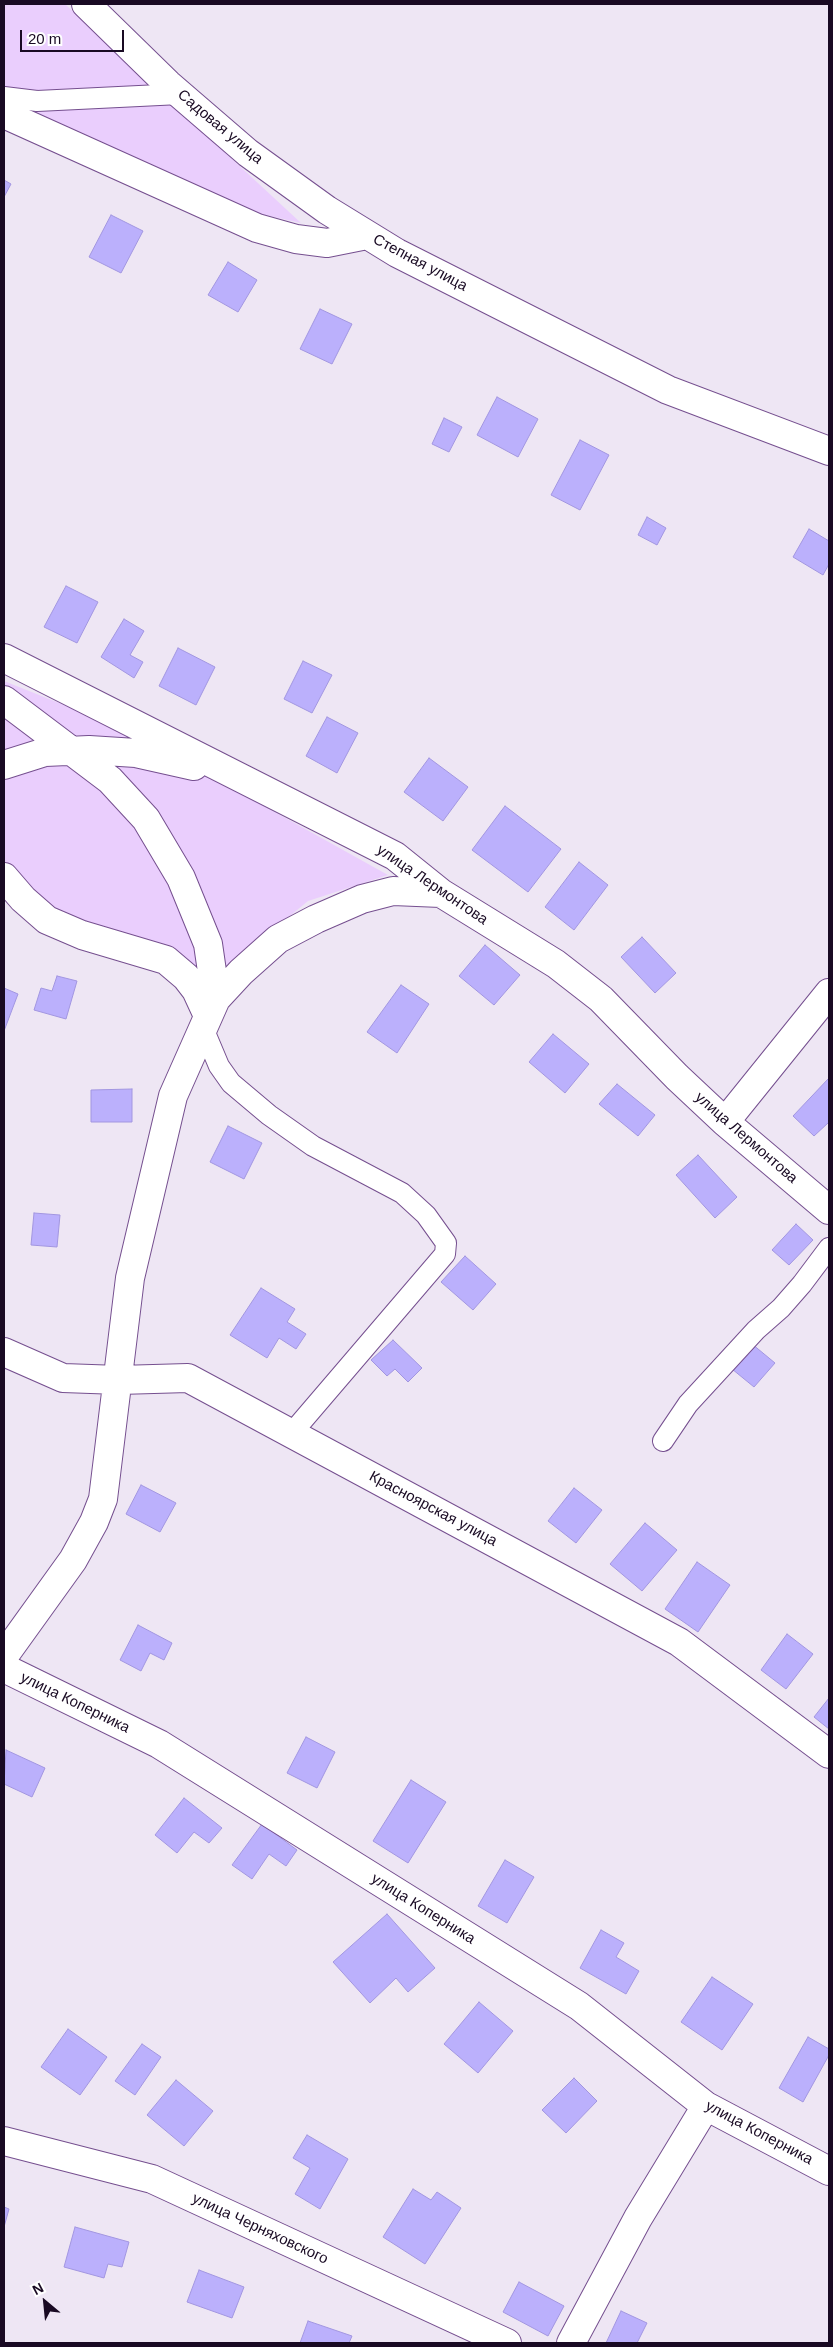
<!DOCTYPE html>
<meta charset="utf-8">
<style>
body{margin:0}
#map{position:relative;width:833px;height:2347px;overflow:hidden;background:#eee6f4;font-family:Helvetica,sans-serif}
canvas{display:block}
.frame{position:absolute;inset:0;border:5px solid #190a23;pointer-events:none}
.north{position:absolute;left:20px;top:2277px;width:50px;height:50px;-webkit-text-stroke:4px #fff;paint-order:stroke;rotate:332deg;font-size:14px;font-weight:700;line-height:20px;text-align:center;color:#190a23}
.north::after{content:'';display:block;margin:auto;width:18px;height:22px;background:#190a23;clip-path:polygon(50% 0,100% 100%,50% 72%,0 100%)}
.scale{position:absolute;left:20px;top:30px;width:104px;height:22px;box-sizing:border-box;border:2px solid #190a23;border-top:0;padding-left:6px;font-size:15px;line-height:18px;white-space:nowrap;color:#190a23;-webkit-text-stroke:4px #fff;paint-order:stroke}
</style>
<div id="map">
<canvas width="833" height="2347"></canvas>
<div class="frame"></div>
<div class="north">N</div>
<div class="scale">20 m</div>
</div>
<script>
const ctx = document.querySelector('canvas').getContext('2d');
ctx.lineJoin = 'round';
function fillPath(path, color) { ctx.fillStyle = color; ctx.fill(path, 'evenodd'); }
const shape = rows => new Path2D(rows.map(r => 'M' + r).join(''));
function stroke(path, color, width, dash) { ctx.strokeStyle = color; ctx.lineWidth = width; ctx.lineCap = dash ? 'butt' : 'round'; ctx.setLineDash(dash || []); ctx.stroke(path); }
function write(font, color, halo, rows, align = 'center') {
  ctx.font = font + ' Helvetica,sans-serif'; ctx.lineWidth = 4; ctx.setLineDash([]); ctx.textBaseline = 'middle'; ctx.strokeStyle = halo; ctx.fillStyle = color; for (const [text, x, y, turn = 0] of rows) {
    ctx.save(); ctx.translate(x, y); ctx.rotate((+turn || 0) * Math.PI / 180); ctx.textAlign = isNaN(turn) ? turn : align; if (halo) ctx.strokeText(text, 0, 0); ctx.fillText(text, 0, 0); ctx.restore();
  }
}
const green = shape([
 [4,4,65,4,301,223,252,212,4,101],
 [4,681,129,731,388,875,308,901,234,962,196,977,165,945,95,927,49,905,4,861]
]);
const building = shape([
 [4,180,11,184,4,197,4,180],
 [111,215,143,231,121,273,89,257,111,215],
 [228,262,257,280,238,312,208,295,228,262],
 [320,309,352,324,332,364,300,349,320,309],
 [497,397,538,419,518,457,477,435,497,397],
 [444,418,462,427,449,452,432,444,444,418],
 [580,440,609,455,580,510,551,495,580,440],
 [647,517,666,528,657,545,638,535,647,517],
 [809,529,829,541,829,564,823,575,793,557,809,529],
 [66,586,98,602,77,643,44,627,66,586],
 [124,619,144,631,130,655,143,662,134,678,101,657,124,619],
 [178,648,215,667,196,705,159,686,178,648],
 [303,661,332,675,312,713,284,699,303,661],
 [327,717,358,733,337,773,306,756,327,717],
 [429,758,468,787,443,821,404,792,429,758],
 [505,806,561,849,528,892,472,850,505,806],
 [579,862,608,885,574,930,545,907,579,862],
 [642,937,676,973,655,993,621,957,642,937],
 [485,945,520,975,494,1005,459,976,485,945],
 [57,976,77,981,66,1019,34,1010,41,988,52,991,57,976],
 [401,985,429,1004,397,1053,367,1032,401,985],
 [4,988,18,994,4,1031,4,988],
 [553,1034,589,1064,565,1093,529,1062,553,1034],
 [829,1078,829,1124,828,1123,814,1136,793,1116,829,1078],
 [617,1084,655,1115,638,1136,599,1104,617,1084],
 [132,1089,132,1122,91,1122,91,1090,132,1089],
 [228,1126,262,1143,244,1179,210,1162,228,1126],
 [698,1155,737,1197,715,1218,676,1175,698,1155],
 [34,1213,60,1215,57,1247,31,1245,34,1213],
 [796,1224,813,1240,789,1265,772,1250,796,1224],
 [465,1256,496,1284,473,1310,441,1282,465,1256],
 [261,1288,295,1309,287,1322,306,1334,296,1349,279,1338,267,1358,230,1335,261,1288],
 [393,1340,422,1368,408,1382,395,1369,387,1376,371,1360,393,1340],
 [752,1344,775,1363,754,1387,732,1369,752,1344],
 [141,1485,176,1503,160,1532,126,1514,141,1485],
 [574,1488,602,1510,576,1543,548,1521,574,1488],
 [645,1523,677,1550,642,1591,610,1564,645,1523],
 [697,1562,730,1585,698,1632,665,1609,697,1562],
 [138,1625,172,1643,164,1660,150,1653,141,1671,120,1660,138,1625],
 [787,1634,813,1654,786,1689,761,1670,787,1634],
 [829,1698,829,1729,814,1717,829,1698],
 [306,1737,335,1752,317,1788,287,1773,306,1737],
 [6,1750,45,1768,32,1797,4,1784,6,1750],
 [411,1780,446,1802,408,1863,373,1841,411,1780],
 [184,1798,222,1828,209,1843,194,1832,177,1853,155,1835,184,1798],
 [262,1824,297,1850,286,1866,269,1854,252,1879,232,1865,262,1824],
 [505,1860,534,1877,507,1923,478,1906,505,1860],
 [387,1914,435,1968,408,1992,396,1978,370,2003,333,1962,387,1914],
 [601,1930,624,1943,616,1957,639,1971,626,1994,580,1968,601,1930],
 [712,1977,753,2004,722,2050,681,2022,712,1977],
 [479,2002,513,2031,478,2073,444,2044,479,2002],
 [68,2029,107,2057,80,2095,41,2067,68,2029],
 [808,2037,829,2049,829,2055,803,2102,779,2088,808,2037],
 [142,2044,161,2057,135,2095,115,2081,142,2044],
 [574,2078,597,2101,566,2133,542,2110,574,2078],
 [176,2080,213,2111,184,2146,147,2115,176,2080],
 [307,2135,348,2159,320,2209,295,2194,310,2168,293,2158,307,2135],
 [413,2189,431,2200,437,2192,461,2208,425,2264,383,2237,413,2189],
 [4,2207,9,2209,4,2227,4,2207],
 [75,2227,129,2242,122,2267,108,2264,104,2278,64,2267,75,2227],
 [199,2270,244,2287,232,2318,187,2302,199,2270],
 [519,2282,564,2306,548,2336,503,2312,519,2282],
 [621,2311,647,2323,637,2343,606,2343,621,2311],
 [308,2321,352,2336,349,2343,300,2343,308,2321]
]);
const lane = shape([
 [4,97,37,101,180,94],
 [203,1028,219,1066,231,1083,269,1115,313,1146,402,1193,426,1215,446,1243,445,1254,291,1434],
 [663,1441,688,1404,756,1330,781,1308,802,1284,829,1248]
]);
const street = shape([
 [86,4,168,84,248,153,327,210,397,253,668,390,829,451],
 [4,114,257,228,296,239,327,243,367,235],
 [4,658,395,856,441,893,556,964,601,999,677,1077,725,1122,829,1210],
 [4,700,110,780,146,819,181,878,208,944,216,999],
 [4,765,45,752,89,750,136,753,194,766],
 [4,877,23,899,47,920,82,935,166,960,186,977,196,990,208,1016],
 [725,1122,829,993],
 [4,1352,63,1378,119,1380,188,1378,679,1642,829,1754],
 [4,1656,73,1560,94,1522,103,1499,130,1278,173,1096,216,999,241,972,278,939,316,919,362,899,393,891,441,893],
 [4,1668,159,1744,579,2006,706,2106,829,2171],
 [4,2141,152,2179,507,2343],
 [571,2343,638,2218,706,2106]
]);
const streetNames = [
 ["Садовая улица",220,127,40],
 ["Степная улица",420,263,28],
 ["улица Лермонтова",432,885,34],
 ["улица Лермонтова",746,1138,41],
 ["Красноярская улица",433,1509,28],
 ["улица Коперника",75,1703,26],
 ["улица Коперника",423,1909,32],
 ["улица Коперника",759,2133,28],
 ["улица Черняховского",260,2229,25]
];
fillPath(green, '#eacefd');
fillPath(building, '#bbb0fc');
stroke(building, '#a296e0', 1);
stroke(lane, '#754f8f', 22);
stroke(street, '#754f8f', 30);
stroke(lane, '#fff', 20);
stroke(street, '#fff', 28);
write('15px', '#190a23', '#fff', streetNames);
</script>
